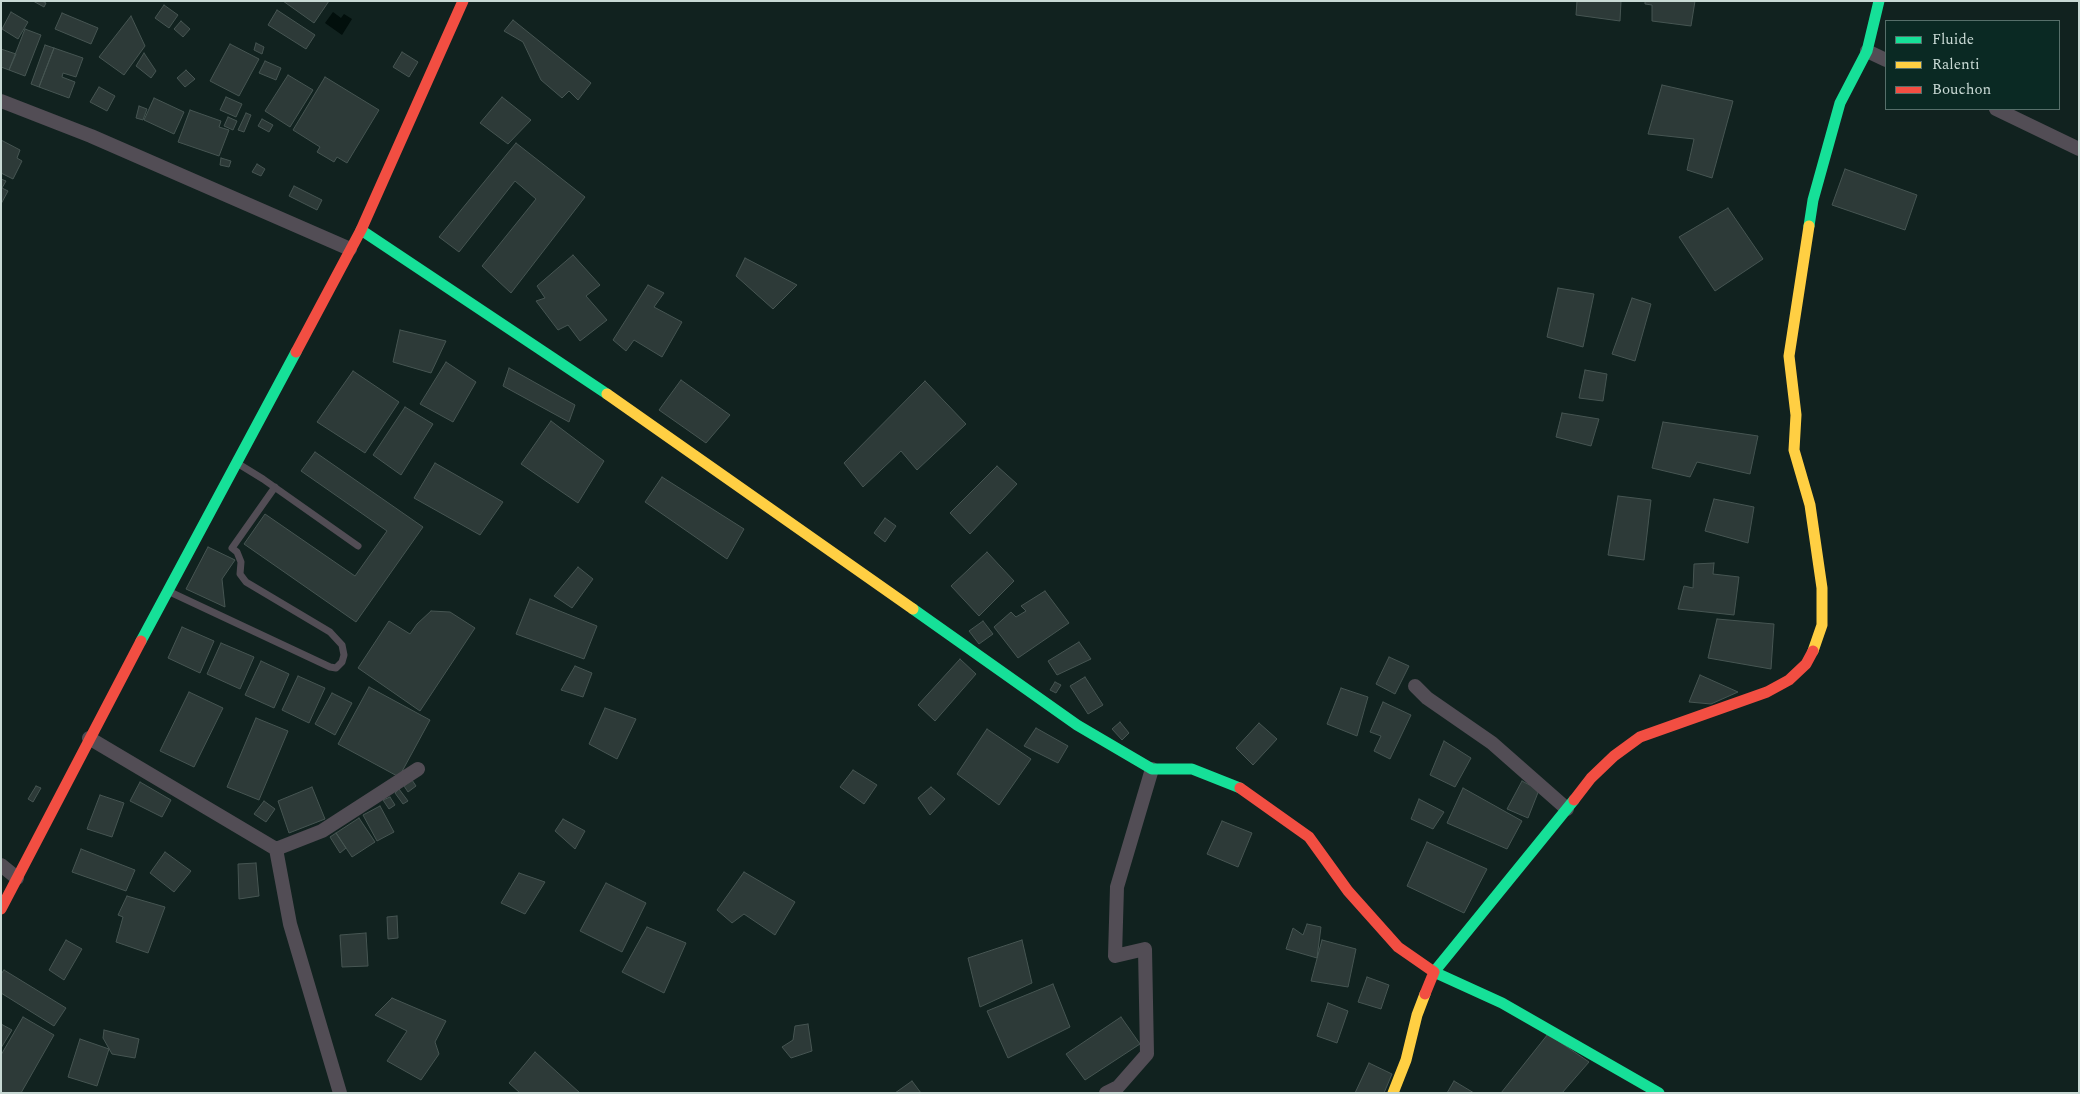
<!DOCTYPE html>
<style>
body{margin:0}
#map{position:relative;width:2080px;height:1094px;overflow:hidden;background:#11221f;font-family:Spectral,serif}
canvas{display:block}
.frame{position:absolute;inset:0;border:2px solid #c8d9d4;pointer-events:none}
.legend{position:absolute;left:1885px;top:20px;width:175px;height:90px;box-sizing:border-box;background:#0a2923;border:1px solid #566f6a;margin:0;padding:6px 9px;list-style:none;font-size:15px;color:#c8d9d4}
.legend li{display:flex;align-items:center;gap:10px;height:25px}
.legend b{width:25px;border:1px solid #566f6a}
</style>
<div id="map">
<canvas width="2080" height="1094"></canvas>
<div class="frame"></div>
<ul class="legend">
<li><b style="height:6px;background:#16e098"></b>Fluide</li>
<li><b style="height:6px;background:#ffcf43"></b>Ralenti</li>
<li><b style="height:6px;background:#f24e42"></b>Bouchon</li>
</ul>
</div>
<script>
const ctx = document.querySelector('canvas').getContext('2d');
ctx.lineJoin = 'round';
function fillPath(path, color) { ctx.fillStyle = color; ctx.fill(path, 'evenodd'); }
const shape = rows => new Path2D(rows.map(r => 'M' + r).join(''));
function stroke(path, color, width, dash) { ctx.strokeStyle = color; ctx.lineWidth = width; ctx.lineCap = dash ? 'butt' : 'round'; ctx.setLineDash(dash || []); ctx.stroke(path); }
const water = shape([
 [333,12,341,18,344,14,352,19,342,35,325,23]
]);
const building = shape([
 [33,1,42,1,46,3,44,7,33,1],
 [283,1,329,1,314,23,283,1],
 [1577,1,1621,1,1620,21,1576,15,1577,1],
 [1645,1,1695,1,1691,26,1652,21,1652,5,1645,4,1645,1],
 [164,5,178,15,169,28,155,18,164,5],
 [277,10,315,35,306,49,268,25,277,10],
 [11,12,28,22,18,39,2,29,11,12],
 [62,13,98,28,91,44,55,29,62,13],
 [131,16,145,46,124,75,99,57,131,16],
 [513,20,591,83,578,100,569,91,562,98,541,80,523,42,504,31,513,20],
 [181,21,190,29,183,37,174,29,181,21],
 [25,29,41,35,25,76,9,70,25,29],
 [256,43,264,47,262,54,254,50,256,43],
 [230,44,259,59,239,96,210,81,230,44],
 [45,45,54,48,39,87,31,84,45,45],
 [54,48,83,58,76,77,63,73,62,77,75,82,69,98,39,87,54,48],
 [1,49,16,54,9,70,1,67,1,49],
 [402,52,418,62,409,77,393,67,402,52],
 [144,53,156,71,151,78,136,66,144,53],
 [265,61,281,68,276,80,259,73,265,61],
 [186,70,195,79,185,87,177,78,186,70],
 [288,75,313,90,290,127,265,111,288,75],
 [325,77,379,110,347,163,337,157,334,162,317,152,320,147,293,130,325,77],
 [1662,85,1733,101,1712,178,1687,170,1694,139,1648,134,1662,85],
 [99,87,115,96,107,111,90,102,99,87],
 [226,97,242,104,236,117,220,110,226,97],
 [502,97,531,120,508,144,480,123,502,97],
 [154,98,184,112,174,134,144,120,154,98],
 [139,106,147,109,143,120,136,118,139,106],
 [190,110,221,121,219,127,229,130,219,156,178,142,190,110],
 [246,113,251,115,244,132,238,130,246,113],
 [228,117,237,121,233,130,224,126,228,117],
 [262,119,273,125,269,132,258,126,262,119],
 [1,140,20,150,17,158,22,161,13,179,1,173,1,140],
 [516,143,585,197,511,293,482,266,536,199,515,181,459,252,439,237,516,143],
 [221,158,231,161,229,167,220,165,221,158],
 [257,164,265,169,261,176,252,172,257,164],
 [1845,169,1917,195,1905,230,1832,205,1845,169],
 [1,179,6,181,2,188,8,191,1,204,1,179],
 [294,186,322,200,317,210,289,196,294,186],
 [1728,208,1763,259,1715,291,1679,237,1728,208],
 [573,255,600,285,586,296,607,320,580,341,568,325,558,330,536,301,545,298,537,286,573,255],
 [745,258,797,285,773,309,736,276,745,258],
 [648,285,664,293,654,307,682,322,662,357,634,340,626,351,613,340,648,285],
 [1558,288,1594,294,1583,347,1547,337,1558,288],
 [1632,298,1651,304,1635,361,1612,354,1632,298],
 [400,330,446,341,431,373,393,362,400,330],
 [446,362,476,382,453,422,420,404,446,362],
 [509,368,575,405,569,422,503,386,509,368],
 [1585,370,1607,374,1603,401,1579,398,1585,370],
 [353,371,399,402,365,453,317,422,353,371],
 [681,380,730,415,706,443,659,410,681,380],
 [925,381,966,424,917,470,901,451,863,487,844,463,925,381],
 [405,407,433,424,401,475,373,455,405,407],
 [1562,413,1599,419,1591,446,1556,437,1562,413],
 [551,421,604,461,578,503,521,464,551,421],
 [1663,422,1758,436,1750,474,1697,462,1690,477,1652,468,1663,422],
 [315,452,423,527,356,622,244,544,265,514,355,576,387,531,301,471,315,452],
 [435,463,503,502,480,535,414,498,435,463],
 [997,466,1017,484,970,534,950,513,997,466],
 [662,477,744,529,727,559,645,502,662,477],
 [1618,496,1651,500,1644,560,1608,555,1618,496],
 [1714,499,1754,507,1748,543,1705,531,1714,499],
 [885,518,896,526,885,542,874,533,885,518],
 [208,547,235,560,222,579,225,607,186,589,208,547],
 [987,552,1014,581,979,616,951,586,987,552],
 [1714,563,1713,574,1739,577,1734,615,1678,609,1684,586,1693,588,1694,564,1714,563],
 [578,567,593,579,572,608,554,596,578,567],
 [1045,591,1069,623,1018,658,994,627,1011,612,1016,617,1026,611,1021,606,1045,591],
 [530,599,597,626,584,659,516,634,530,599],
 [431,611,450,612,475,628,420,711,358,668,389,621,410,634,417,624,431,611],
 [1717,619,1774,624,1771,669,1708,658,1717,619],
 [983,621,993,634,979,644,969,631,983,621],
 [182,627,214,641,200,673,168,658,182,627],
 [1079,642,1091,659,1057,675,1048,661,1079,642],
 [221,643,254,657,240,689,207,674,221,643],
 [1389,657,1409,666,1395,694,1376,684,1389,657],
 [960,659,976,674,935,721,918,705,960,659],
 [261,661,289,674,274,708,245,695,261,661],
 [575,666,592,673,583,697,561,690,575,666],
 [1700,675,1738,692,1711,704,1689,702,1700,675],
 [298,676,325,688,309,723,282,710,298,676],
 [1085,677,1103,705,1088,714,1070,686,1085,677],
 [1055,682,1061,685,1056,693,1050,690,1055,682],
 [369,687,430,720,399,777,338,744,369,687],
 [1341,688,1368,697,1357,736,1327,724,1341,688],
 [189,692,223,708,194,767,160,751,189,692],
 [332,693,352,703,335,735,315,724,332,693],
 [1383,702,1411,715,1390,759,1374,751,1381,736,1370,732,1383,702],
 [605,708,636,719,617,759,589,744,605,708],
 [256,718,288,731,259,800,227,787,256,718],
 [1120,722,1129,733,1122,740,1112,729,1120,722],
 [1259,723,1277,739,1253,765,1236,748,1259,723],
 [1036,728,1068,746,1058,763,1024,746,1036,728],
 [987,729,1031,759,999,805,957,774,987,729],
 [1444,741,1471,758,1455,787,1430,775,1444,741],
 [853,770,877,785,864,804,840,787,853,770],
 [412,780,416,786,408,792,404,786,412,780],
 [1522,781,1539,790,1528,818,1507,809,1522,781],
 [140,782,171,800,162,817,130,801,140,782],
 [36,786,41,788,33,802,28,799,36,786],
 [312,787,325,819,289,833,278,801,312,787],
 [931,787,945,799,930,815,918,798,931,787],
 [1463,788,1522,821,1507,849,1447,823,1463,788],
 [399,789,408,801,403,804,395,793,399,789],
 [100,795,124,803,112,837,87,829,100,795],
 [390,797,395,805,389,809,383,800,390,797],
 [1419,799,1444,812,1433,829,1411,819,1419,799],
 [264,801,275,809,266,822,254,814,264,801],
 [380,806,394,832,377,841,363,815,380,806],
 [359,818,375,842,352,857,336,833,359,818],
 [563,819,585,831,575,849,555,831,563,819],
 [1222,821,1252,833,1238,867,1207,854,1222,821],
 [336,833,346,848,340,853,330,837,336,833],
 [1427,842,1487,869,1464,913,1407,886,1427,842],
 [81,849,135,870,126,891,72,872,81,849],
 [165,852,191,871,174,892,150,873,165,852],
 [256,863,259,896,239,899,238,864,256,863],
 [744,872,795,902,775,935,744,914,732,923,717,910,744,872],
 [519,873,545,882,525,914,501,903,519,873],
 [606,883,646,903,622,952,580,931,606,883],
 [127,896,165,907,148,953,116,942,123,917,118,915,127,896],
 [397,916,398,938,388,939,387,917,397,916],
 [1307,924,1321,927,1317,958,1286,949,1293,928,1303,935,1307,924],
 [647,927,686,943,664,993,622,972,647,927],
 [366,933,368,966,342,967,340,935,366,933],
 [66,940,82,949,64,980,49,970,66,940],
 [1022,940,1032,983,980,1007,968,958,1022,940],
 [1322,940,1356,949,1348,987,1311,981,1322,940],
 [4,970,66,1008,54,1026,1,993,1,974,4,970],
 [1367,977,1389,985,1381,1009,1358,1002,1367,977],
 [1053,984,1070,1027,1008,1058,987,1011,1053,984],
 [392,998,446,1021,435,1042,439,1054,421,1080,387,1061,407,1031,375,1015,392,998],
 [1328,1003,1348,1011,1337,1043,1317,1036,1328,1003],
 [23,1017,54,1035,21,1093,1,1093,1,1055,23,1017],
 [1121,1017,1140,1044,1085,1080,1066,1054,1121,1017],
 [1,1024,12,1030,1,1048,1,1024],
 [808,1024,812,1051,791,1058,782,1047,793,1040,795,1026,808,1024],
 [104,1030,139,1039,135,1058,112,1054,103,1038,104,1030],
 [1548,1034,1589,1062,1562,1093,1501,1093,1548,1034],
 [80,1039,109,1049,97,1086,68,1077,80,1039],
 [535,1052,580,1093,520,1093,509,1083,535,1052],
 [1369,1063,1392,1074,1384,1093,1355,1093,1369,1063],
 [912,1081,921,1093,895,1093,912,1081],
 [1454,1081,1474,1093,1447,1093,1454,1081]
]);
const lane = shape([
 [237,463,263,479,358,546],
 [170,592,330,667,336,668,342,662,344,655,342,645,330,632,246,582,240,574,241,562,237,552,232,548,275,487]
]);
const street = shape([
 [1867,51,1886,60],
 [1,101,91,136,350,249],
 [1996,109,2079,149],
 [1415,686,1427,698,1492,743,1567,809],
 [89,738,276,849,290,924,340,1093],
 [276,849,322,831,418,769],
 [1,865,17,878],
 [1106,1093,1118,1087,1147,1054,1145,949,1115,956,1117,887,1152,769]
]);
const fast = shape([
 [1809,226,1813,200,1840,103,1867,51,1879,1],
 [361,230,607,394],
 [913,609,1077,725,1152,769,1192,769,1240,788],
 [141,641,296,352],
 [1574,800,1434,972,1502,1003,1659,1093]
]);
const slow = shape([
 [1809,226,1789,356,1796,415,1794,450,1810,505,1822,588,1822,625,1813,651],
 [607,394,913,609],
 [1393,1093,1406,1060,1417,1015,1425,994]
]);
const jam = shape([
 [296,352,361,230,463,1],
 [1240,788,1309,837,1348,891,1398,947,1434,972,1425,994],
 [1574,800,1591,778,1614,756,1640,737,1767,692,1789,680,1806,664,1813,651],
 [1,909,141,641]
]);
fillPath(water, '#020f0c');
fillPath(building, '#2d3a38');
stroke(building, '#465552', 1);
stroke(lane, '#524d55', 7);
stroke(street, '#524d55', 14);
stroke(fast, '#16e098', 11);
stroke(slow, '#ffcf43', 11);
stroke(jam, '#f24e42', 11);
</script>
